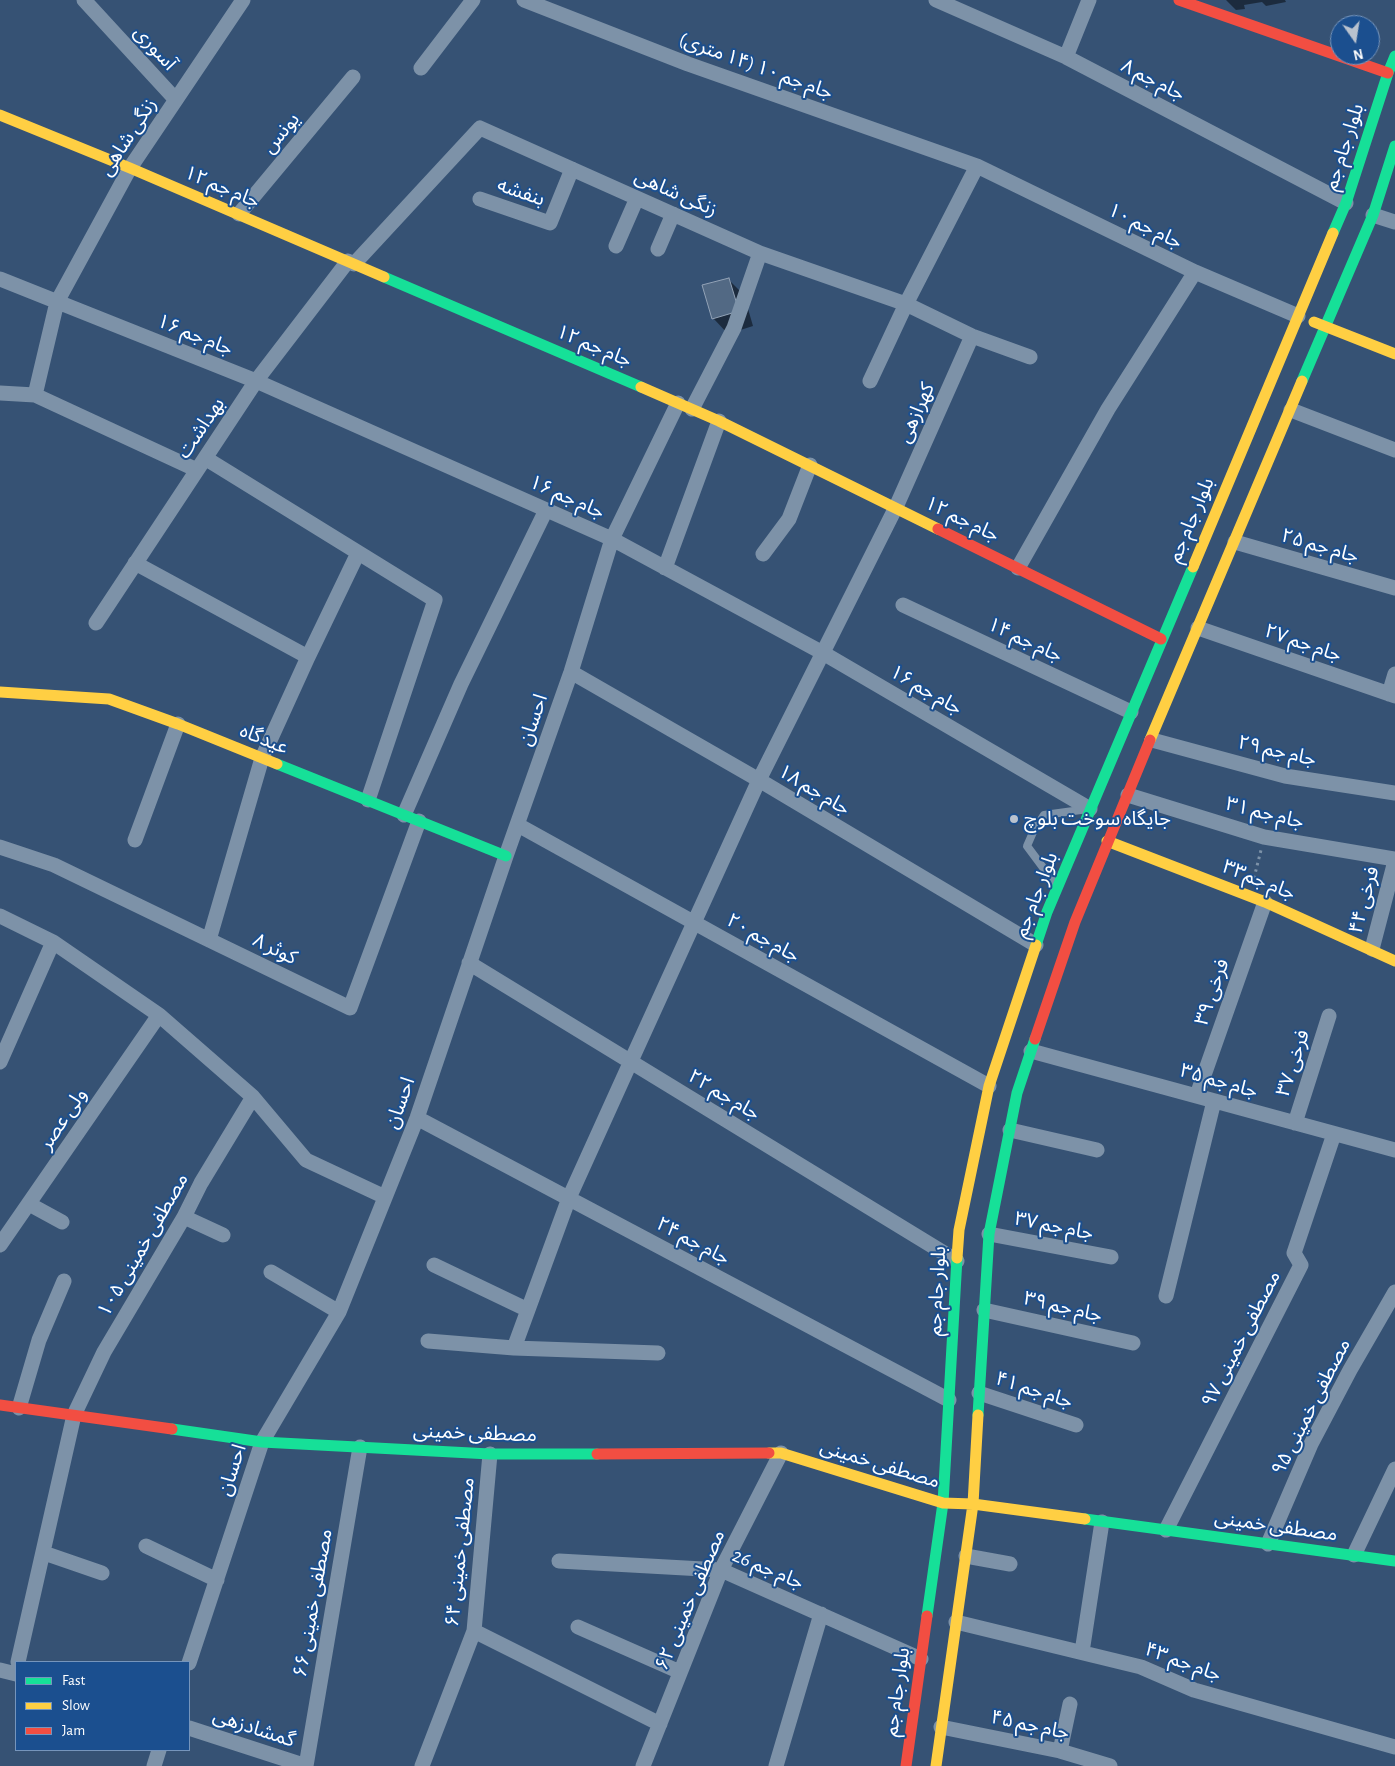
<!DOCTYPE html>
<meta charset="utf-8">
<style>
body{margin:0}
#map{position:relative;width:1395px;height:1766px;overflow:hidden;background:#365274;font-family:"Alegreya Sans",sans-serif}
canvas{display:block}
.legend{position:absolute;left:15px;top:1661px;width:175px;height:90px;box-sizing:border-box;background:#1b4f8f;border:1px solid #7695bc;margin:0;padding:6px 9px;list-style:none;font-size:15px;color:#fff}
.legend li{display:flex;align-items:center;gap:10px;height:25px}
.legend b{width:25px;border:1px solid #7695bc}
.north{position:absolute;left:1330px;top:15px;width:50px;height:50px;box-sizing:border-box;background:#1b4f8f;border:1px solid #7695bc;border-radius:50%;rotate:167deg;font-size:14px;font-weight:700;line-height:20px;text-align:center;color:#fff}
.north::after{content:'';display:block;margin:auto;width:18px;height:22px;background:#b9c2ce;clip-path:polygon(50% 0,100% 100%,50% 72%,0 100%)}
</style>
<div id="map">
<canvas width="1395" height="1766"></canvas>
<ul class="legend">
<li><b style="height:6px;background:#16e098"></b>Fast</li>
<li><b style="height:6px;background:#ffcf43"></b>Slow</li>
<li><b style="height:6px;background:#f24e42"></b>Jam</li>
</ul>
<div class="north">N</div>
</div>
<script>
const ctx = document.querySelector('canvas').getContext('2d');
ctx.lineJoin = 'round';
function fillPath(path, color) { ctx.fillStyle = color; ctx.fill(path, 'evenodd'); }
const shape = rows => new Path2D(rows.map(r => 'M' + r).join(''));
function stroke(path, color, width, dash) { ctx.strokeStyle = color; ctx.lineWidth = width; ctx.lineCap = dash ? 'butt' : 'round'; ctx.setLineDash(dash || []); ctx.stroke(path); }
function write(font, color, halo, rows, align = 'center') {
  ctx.font = font + ' "Alegreya Sans","Noto Sans Arabic",sans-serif'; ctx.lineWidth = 4; ctx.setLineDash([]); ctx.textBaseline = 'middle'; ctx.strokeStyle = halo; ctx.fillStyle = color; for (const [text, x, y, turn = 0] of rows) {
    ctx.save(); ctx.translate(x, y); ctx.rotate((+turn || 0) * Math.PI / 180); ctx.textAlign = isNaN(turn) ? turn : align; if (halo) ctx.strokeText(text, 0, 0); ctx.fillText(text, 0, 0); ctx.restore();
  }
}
const shadow = shape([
 [1226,0,1285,0,1286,2,1266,6,1262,2,1244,5,1245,9,1236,10],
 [728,279,744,295,753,326,728,334,713,318]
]);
const building = shape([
 [729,278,739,311,712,319,702,285,729,278]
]);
const path = shape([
 [1254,878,1261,850]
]);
const lane = shape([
 [1056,885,1027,846,1034,830,1044,815,1088,809]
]);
const street = shape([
 [84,0,176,100],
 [524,0,688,64,977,166,1195,272,1298,316],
 [936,0,1066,57,1346,203],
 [1066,57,1089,0],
 [421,68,473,0],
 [480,199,550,223,572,169],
 [239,214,353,77],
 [1373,215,1395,222],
 [616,246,637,198],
 [658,249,673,214],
 [354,264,480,128,760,253,906,304,972,336,1030,357],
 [0,279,256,381,612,539,823,653,1090,809],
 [870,381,906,304,977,166],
 [0,393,35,395,197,470],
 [35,395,57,302,130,168,243,0],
 [692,409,734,328,760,253],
 [1291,410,1395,450],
 [205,458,435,600,368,800],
 [1235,542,1395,588],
 [763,554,789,519,810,465],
 [135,563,308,657,358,553],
 [665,568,719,421],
 [1018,568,1108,409,1195,272],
 [903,605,1131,712],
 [96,623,256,381,348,261],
 [1198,628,1395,696],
 [571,672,759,780,1036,945],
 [1389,694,1395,674],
 [1152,740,1285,776,1395,793],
 [1128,795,1264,837,1395,859],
 [404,815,461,684,546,510],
 [518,825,989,1086],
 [135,840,178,724],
 [0,847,54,865,350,1008,419,821],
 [0,916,53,942,159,1015,253,1097,306,1160,385,1197],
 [209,940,262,758,308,657],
 [1372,949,1395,861],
 [469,963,957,1261],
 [1031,1051,1395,1150],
 [0,1062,53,942],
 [1197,1095,1265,902],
 [417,1118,949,1400],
 [1295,1123,1329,1016],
 [1010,1130,1097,1150],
 [29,1204,62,1222],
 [184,1217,223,1235],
 [989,1234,1111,1257],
 [0,1245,159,1015],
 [434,1265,528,1310],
 [271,1272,339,1312],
 [1166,1296,1214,1101],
 [984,1310,1133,1343],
 [428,1341,514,1348,658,1353],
 [514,1348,569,1198,631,1061,759,780,896,507,972,336],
 [979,1393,1076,1425],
 [19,1408,39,1340,64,1281],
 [1166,1530,1301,1265,1294,1253,1334,1134],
 [1268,1544,1311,1444,1350,1370,1395,1292],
 [146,1546,217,1580],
 [44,1553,102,1573],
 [1354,1555,1395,1469],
 [966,1556,1010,1564],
 [559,1561,721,1570,921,1659],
 [956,1622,1141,1667,1194,1690,1395,1747],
 [578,1627,680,1672],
 [474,1631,660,1724],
 [1082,1652,1102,1522],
 [18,1662,74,1415,104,1352,184,1217,201,1183,253,1097],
 [189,1663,262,1442,339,1312,417,1118,506,856,571,672,612,539,678,403],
 [0,1670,16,1674],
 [941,1727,1060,1751,1110,1766],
 [189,1728,306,1766],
 [1060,1751,1070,1704],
 [154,1766,159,1750],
 [306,1766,360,1447],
 [422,1766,474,1631,490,1454],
 [643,1766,721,1570,781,1453],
 [776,1766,821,1614]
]);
const fast = shape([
 [1333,233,1346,203,1388,73,1395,56],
 [384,277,641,387],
 [1302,381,1373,215,1395,146],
 [277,764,506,856],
 [1036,945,1047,912,1193,567],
 [978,1415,989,1234,1017,1093,1035,1039],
 [172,1429,262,1442,490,1454,597,1454],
 [1085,1519,1395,1561],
 [927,1616,943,1503,957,1258]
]);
const slow = shape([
 [0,115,130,168,384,277],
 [1314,322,1395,354],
 [641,387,719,421,938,529],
 [1193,567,1333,233],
 [0,692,109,699,178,724,277,764],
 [1150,740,1302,381],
 [1107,841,1265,902,1395,961],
 [957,1258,959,1230,989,1086,1036,945],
 [769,1453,781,1453,943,1503,973,1504,1085,1519],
 [936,1766,973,1504,978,1415]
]);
const jam = shape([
 [1179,0,1388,73],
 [938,529,1161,639],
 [1035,1039,1075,922,1150,740],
 [0,1405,172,1429],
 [597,1454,769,1453],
 [906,1766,927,1616]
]);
const markers = [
 [1014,819,5,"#b9c2ce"]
];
const streetNames = [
 ["آسوری",155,48,48],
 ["جام جم ۱۰ (۱۴ متری)",756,66,20],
 ["جام جم ۸",1153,80,27],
 ["یونس",281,133,-50],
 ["زنگی شاهی",128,137,-57],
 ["بلوار جام جم",1344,147,-72],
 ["جام جم ۱۲",222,187,23],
 ["بنفشه",521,192,19],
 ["زنگی شاهی",676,193,24],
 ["جام جم ۱۰",1145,226,26],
 ["جام جم ۱۶",195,335,22],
 ["جام جم ۱۲",594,346,23],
 ["کهرازهی",916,413,-66],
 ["بهداشت",201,428,-56],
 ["جام جم ۱۶",567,497,24],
 ["جام جم ۱۲",962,519,26],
 ["بلوار جام جم",1191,520,-67],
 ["جام جم ۲۵",1320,546,16],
 ["جام جم ۱۴",1025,640,25],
 ["جام جم ۲۷",1303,643,19],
 ["جام جم ۱۶",926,690,30],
 ["احسان",533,720,-71],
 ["عیدگاه",264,739,22],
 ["جام جم ۲۹",1277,751,13],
 ["جام جم ۱۸",814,790,31],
 ["جام جم ۳۱",1265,813,14],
 ["جام جم۳۳",1259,880,22],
 ["بلوار جام جم",1036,895,-69],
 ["فرخی ۴۴",1364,900,-75],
 ["جام جم ۲۰",763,938,29],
 ["کوثر ۸",275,949,26],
 ["فرخی ۳۹",1212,992,-71],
 ["فرخی ۳۷",1293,1063,-72],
 ["جام جم ۳۵",1219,1081,16],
 ["جام جم ۲۲",724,1095,31],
 ["احسان",400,1103,-70],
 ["ولی عصر",63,1119,-56],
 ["جام جم ۳۷",1054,1226,11],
 ["جام جم ۲۴",693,1241,28],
 ["مصطفی خمینی ۱۰۵",143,1245,-60],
 ["بلوار جام جم",937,1291,-87],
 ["جام جم ۳۹",1063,1307,13],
 ["مصطفی خمینی ۹۷",1241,1339,-63],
 ["جام جم ۴۱",1034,1390,18],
 ["مصطفی خمینی ۹۵",1311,1407,-63],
 ["مصطفی خمینی",475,1433,2],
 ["مصطفی خمینی",880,1464,17],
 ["احسان",232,1470,-72],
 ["مصطفی خمینی",1276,1526,8],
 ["مصطفی خمینی ۶۴",460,1552,-84],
 ["جام جم 26",768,1569,23],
 ["مصطفی خمینی ۶۲",690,1600,-67],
 ["مصطفی خمینی ۶۶",313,1603,-80],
 ["جام جم ۴۳",1183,1662,20],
 ["بلوار جام جم",897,1692,-82],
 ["جام جم ۴۵",1030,1725,12],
 ["گمشادزهی",254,1728,18]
];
const poiNames = [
 ["جایگاه سوخت بلوچ",1024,819]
];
fillPath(shadow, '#0007');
fillPath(building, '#526984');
stroke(building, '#92a2b6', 1);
stroke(path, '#7d92a8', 3, [2.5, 4]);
stroke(lane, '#7d92a8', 8);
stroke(street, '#7d92a8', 15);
stroke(fast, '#16e098', 11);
stroke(slow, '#ffcf43', 11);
stroke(jam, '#f24e42', 11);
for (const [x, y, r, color] of markers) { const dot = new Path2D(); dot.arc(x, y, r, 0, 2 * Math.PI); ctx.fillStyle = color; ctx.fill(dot); stroke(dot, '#1b4f8f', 2); }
write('20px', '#fff', '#1b4f8f', streetNames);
write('20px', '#fff', '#1b4f8f', poiNames, 'left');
</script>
